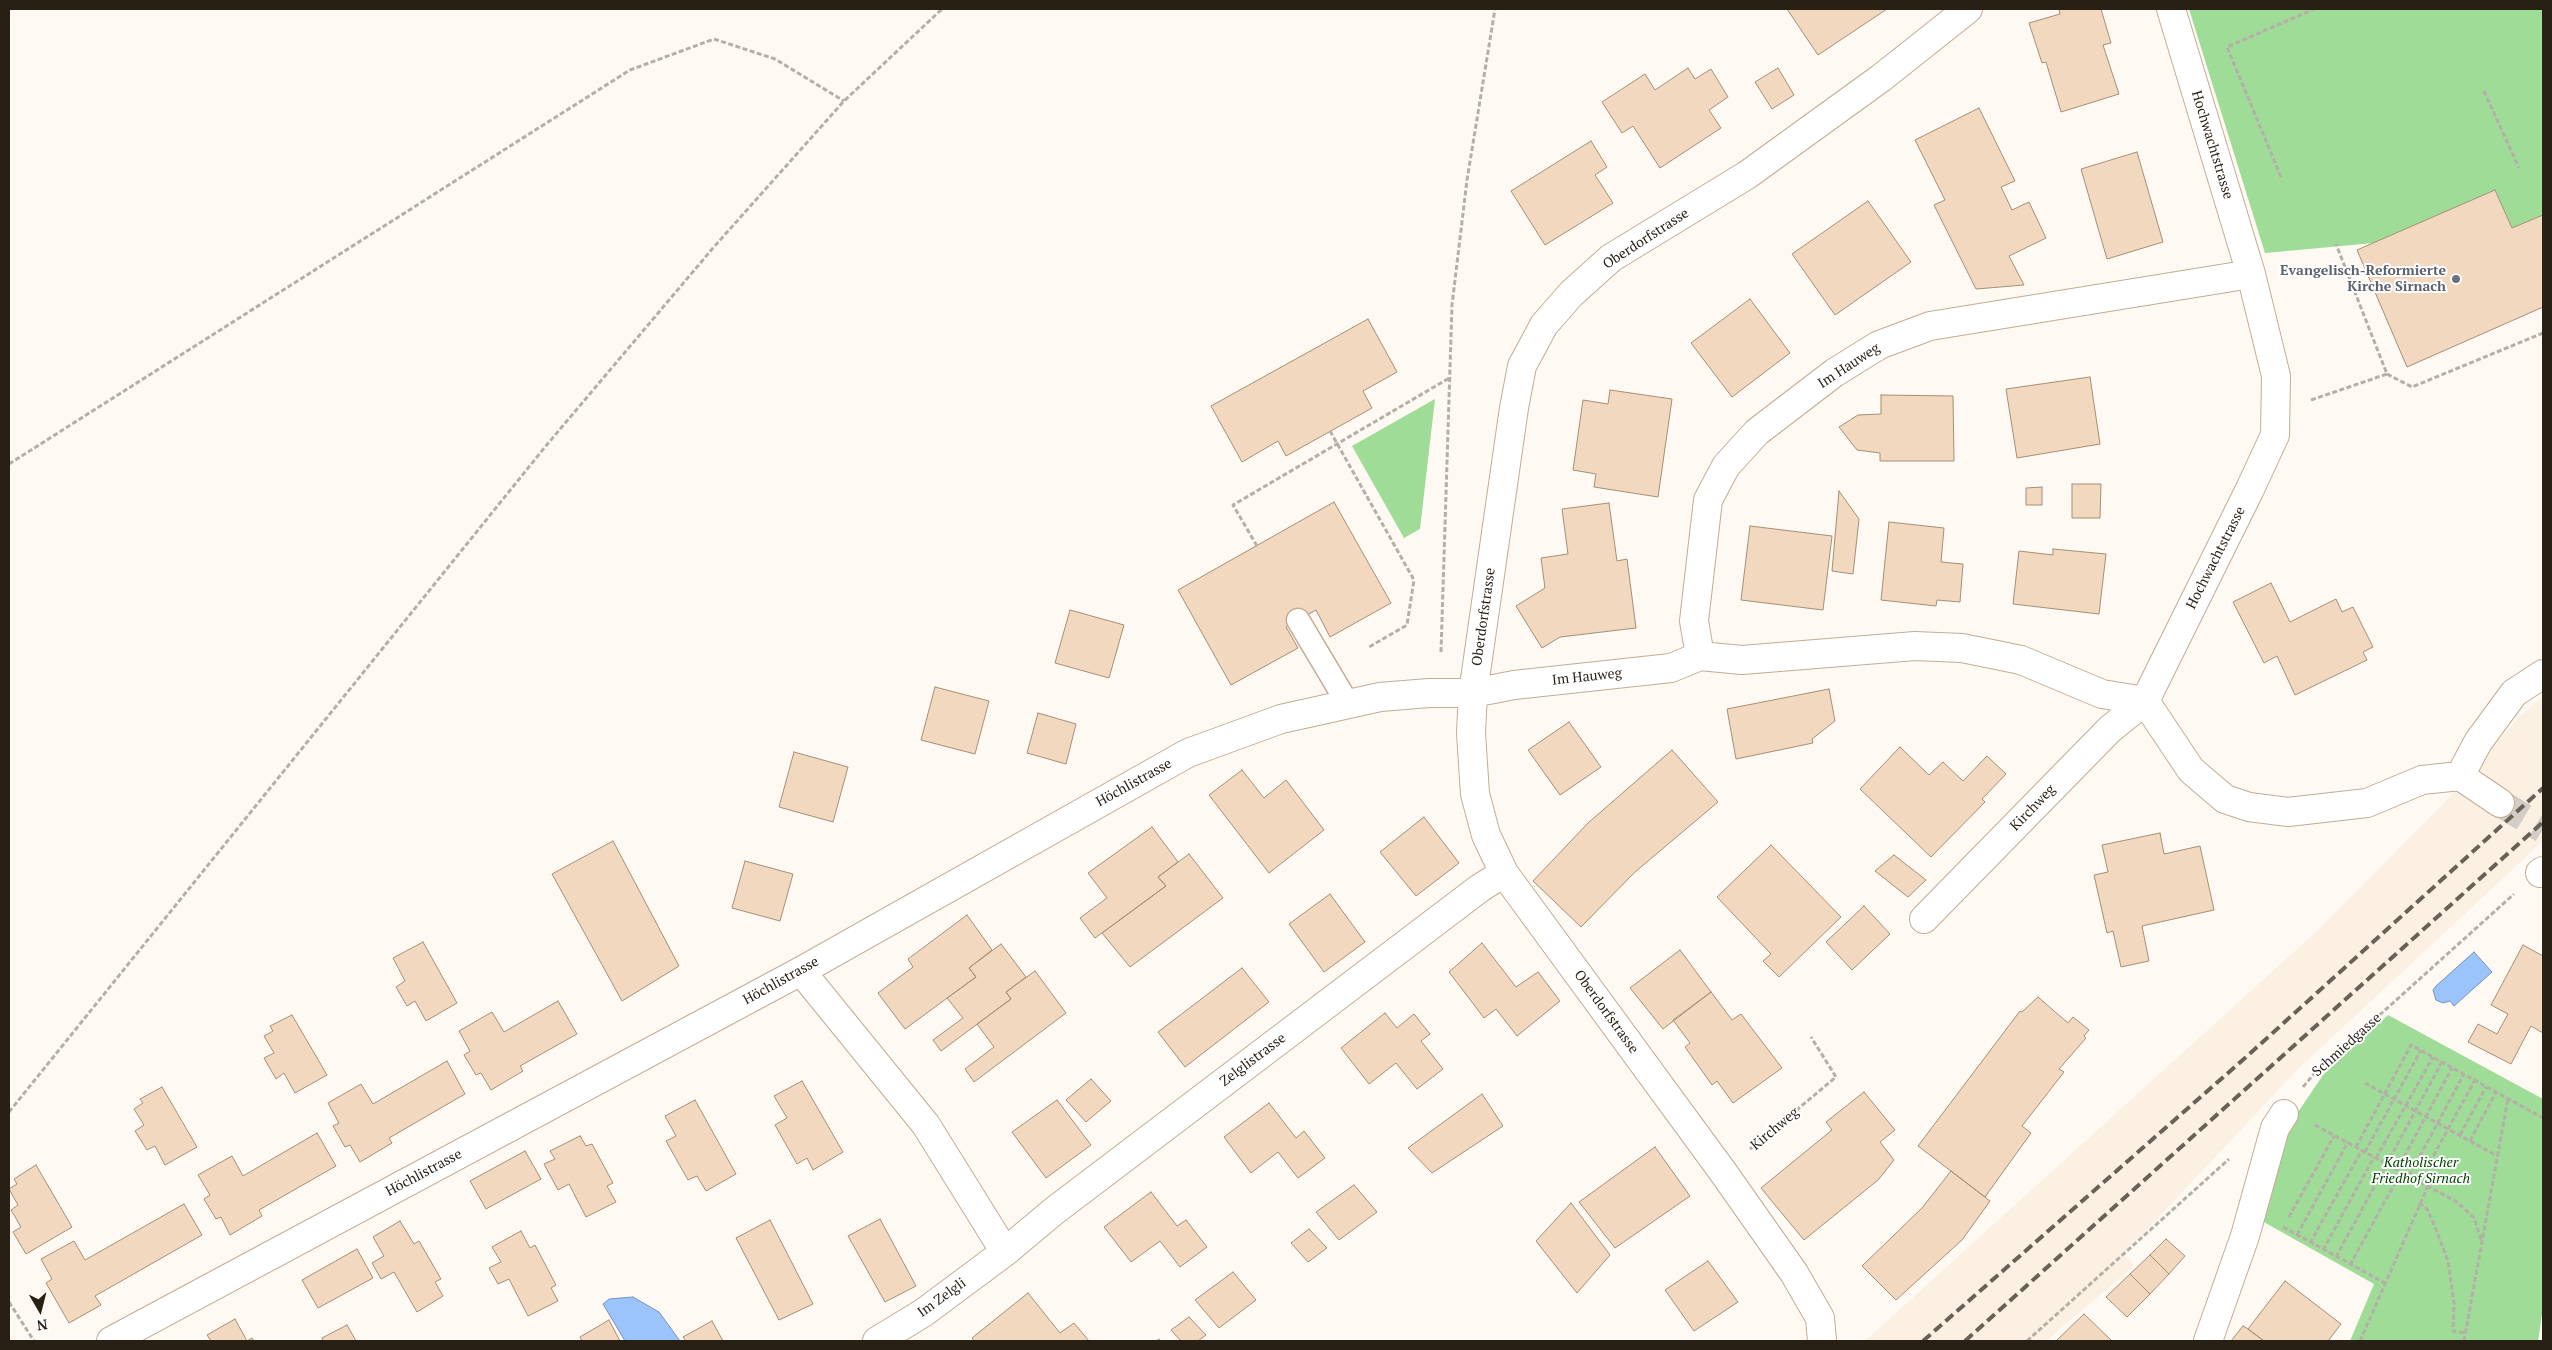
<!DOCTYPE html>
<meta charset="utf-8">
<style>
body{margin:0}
#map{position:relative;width:2552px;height:1350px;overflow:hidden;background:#fef9f3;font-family:"PT Serif",serif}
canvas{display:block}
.frame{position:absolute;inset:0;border:10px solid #281f15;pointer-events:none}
.north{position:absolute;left:15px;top:1285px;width:50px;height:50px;-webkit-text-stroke:4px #fff;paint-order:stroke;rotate:172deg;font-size:14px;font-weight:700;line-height:20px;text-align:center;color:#281f15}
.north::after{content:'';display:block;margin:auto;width:18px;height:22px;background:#281f15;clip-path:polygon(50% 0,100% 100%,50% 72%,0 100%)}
</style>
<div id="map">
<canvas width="2552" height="1350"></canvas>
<div class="frame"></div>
<div class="north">N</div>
</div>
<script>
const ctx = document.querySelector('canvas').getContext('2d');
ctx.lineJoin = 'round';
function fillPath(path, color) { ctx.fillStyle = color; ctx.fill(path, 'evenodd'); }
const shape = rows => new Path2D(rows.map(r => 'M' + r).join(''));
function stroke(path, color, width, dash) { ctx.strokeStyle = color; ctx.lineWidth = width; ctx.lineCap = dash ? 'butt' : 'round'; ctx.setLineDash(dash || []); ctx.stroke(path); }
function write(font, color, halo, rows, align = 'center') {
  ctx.font = font + ' "PT Serif",serif'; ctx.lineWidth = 4; ctx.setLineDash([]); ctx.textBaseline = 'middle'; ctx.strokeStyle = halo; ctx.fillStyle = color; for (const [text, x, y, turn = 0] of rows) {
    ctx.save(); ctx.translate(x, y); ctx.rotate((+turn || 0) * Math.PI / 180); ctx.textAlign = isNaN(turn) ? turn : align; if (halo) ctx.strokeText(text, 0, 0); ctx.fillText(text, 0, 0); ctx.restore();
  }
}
const built = shape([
 [2543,697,2543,841,2298,1069,2124,1254,2134,1266,2046,1341,1865,1341,2318,930,2440,807,2517,719]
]);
const green = shape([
 [2189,9,2543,9,2543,215,2512,228,2495,190,2374,243,2265,253],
 [1435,399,1420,529,1404,538,1352,446],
 [2388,1015,2543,1099,2543,1308,2538,1341,2350,1341,2374,1284,2262,1221,2290,1124,2323,1075]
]);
const water = shape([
 [2474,952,2492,972,2454,1006,2450,1001,2443,1003,2436,1000,2433,990,2436,986,2474,952],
 [633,1297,659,1312,680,1341,625,1341,603,1304,609,1299,633,1297]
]);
const building = shape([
 [1787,9,1887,9,1818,55,1787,9],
 [2059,9,2101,9,2111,43,2103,45,2119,94,2061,112,2046,62,2042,63,2029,23,2060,14,2059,9],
 [1688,68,1695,79,1711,69,1728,97,1709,110,1721,128,1660,168,1633,126,1622,133,1602,102,1645,74,1655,90,1688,68],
 [1778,68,1794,95,1772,109,1755,82,1778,68],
 [1979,108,2015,181,2001,187,2012,210,2029,202,2046,238,2009,256,2024,285,1976,289,1934,205,1945,200,1915,140,1979,108],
 [1591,141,1607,167,1595,175,1613,203,1545,245,1511,191,1591,141],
 [2137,152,2163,242,2107,259,2081,169,2137,152],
 [2495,190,2512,228,2543,215,2543,307,2407,367,2357,250,2495,190],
 [1868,201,1911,262,1835,315,1792,254,1868,201],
 [1750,299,1790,353,1732,397,1691,343,1750,299],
 [1368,319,1397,372,1363,391,1372,408,1286,456,1278,441,1242,462,1211,406,1368,319],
 [2090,377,2100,444,2017,458,2006,389,2090,377],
 [1610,390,1672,399,1658,497,1594,487,1596,474,1573,470,1583,400,1608,404,1610,390],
 [1881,395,1953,396,1954,461,1880,461,1880,453,1857,450,1839,427,1858,415,1881,414,1881,395],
 [2072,484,2101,484,2100,518,2072,518,2072,484],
 [2042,487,2042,505,2026,505,2026,488,2042,487],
 [1839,491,1859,519,1853,574,1832,571,1839,491],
 [1334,502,1391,603,1330,637,1316,610,1286,627,1298,648,1231,685,1178,590,1334,502],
 [1609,503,1617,561,1627,559,1636,628,1560,637,1542,648,1516,606,1545,588,1541,558,1568,554,1562,509,1609,503],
 [1889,522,1944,528,1941,562,1963,564,1960,602,1937,600,1936,606,1881,600,1889,522],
 [1750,526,1832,536,1823,610,1741,600,1750,526],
 [2053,549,2106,554,2099,614,2013,604,2019,551,2053,555,2053,549],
 [2271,583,2290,622,2336,599,2342,612,2353,607,2373,647,2363,652,2367,660,2295,695,2277,656,2264,663,2233,602,2271,583],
 [1070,610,1124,625,1109,678,1055,663,1070,610],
 [935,687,989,701,975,754,921,740,935,687],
 [1829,689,1835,721,1812,739,1813,743,1736,759,1727,709,1829,689],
 [1038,713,1076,724,1066,764,1027,753,1038,713],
 [1569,722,1601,767,1560,795,1528,750,1569,722],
 [1900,747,1929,775,1943,762,1963,781,1987,756,2006,774,1982,799,1985,802,1931,857,1860,789,1900,747],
 [1672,750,1718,802,1635,872,1581,927,1533,881,1588,823,1672,750],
 [794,752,848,767,833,822,779,807,794,752],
 [1242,770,1264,798,1286,780,1324,830,1269,873,1209,795,1242,770],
 [1424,817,1459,863,1416,896,1380,852,1424,817],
 [1152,827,1178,862,1158,877,1166,886,1095,938,1080,918,1107,898,1088,873,1152,827],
 [2160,833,2164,854,2200,846,2214,910,2142,926,2149,961,2121,967,2113,931,2107,933,2094,875,2108,872,2102,845,2160,833],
 [613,841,679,966,622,1001,552,874,613,841],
 [1771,845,1841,917,1779,977,1763,961,1771,954,1717,897,1771,845],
 [1189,854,1223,898,1130,967,1102,933,1166,886,1158,877,1189,854],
 [1894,855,1926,880,1908,897,1875,871,1894,855],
 [745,861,793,874,780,921,732,908,745,861],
 [1330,894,1365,942,1324,972,1289,924,1330,894],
 [1864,906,1890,934,1852,970,1826,942,1864,906],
 [967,915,992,950,969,968,976,977,905,1029,878,993,913,967,908,959,967,915],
 [423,942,457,1003,426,1021,415,1001,407,1006,396,987,405,981,393,958,423,942],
 [1482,943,1516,987,1538,972,1560,1001,1517,1036,1496,1009,1484,1018,1449,972,1482,943],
 [1001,944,1026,977,1006,992,1011,999,941,1051,933,1040,963,1018,947,998,976,977,969,968,1001,944],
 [2523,945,2543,956,2543,1033,2531,1026,2511,1064,2468,1042,2478,1024,2497,1034,2508,1014,2491,1005,2523,945],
 [1680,950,1711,992,1663,1029,1630,988,1680,950],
 [1242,968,1269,1002,1185,1067,1158,1032,1242,968],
 [1035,971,1066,1013,974,1082,965,1069,994,1047,977,1024,1011,999,1006,992,1035,971],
 [1711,992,1732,1020,1741,1014,1782,1068,1733,1103,1717,1081,1712,1085,1685,1047,1690,1043,1673,1020,1711,992],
 [2038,997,2068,1023,2073,1017,2089,1030,2084,1036,2086,1038,2059,1069,2064,1072,2022,1126,2031,1133,1985,1197,1918,1146,2020,1011,2022,1012,2038,997],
 [558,1001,577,1034,520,1066,523,1071,491,1090,481,1073,476,1075,464,1055,470,1051,459,1031,492,1012,504,1032,558,1001],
 [1385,1013,1397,1028,1414,1014,1430,1034,1421,1041,1443,1069,1417,1089,1396,1063,1369,1084,1341,1048,1385,1013],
 [292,1015,327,1075,295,1093,284,1073,276,1079,264,1058,274,1053,264,1036,273,1031,270,1026,292,1015],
 [447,1061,465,1094,389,1138,392,1143,360,1162,350,1145,345,1147,333,1126,339,1123,328,1103,361,1084,373,1104,447,1061],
 [1091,1079,1111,1101,1086,1122,1066,1100,1091,1079],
 [802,1081,843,1152,813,1170,807,1158,797,1164,775,1125,787,1118,774,1096,802,1081],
 [162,1087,197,1147,165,1165,155,1146,147,1150,135,1131,144,1125,134,1109,143,1103,140,1099,162,1087],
 [1864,1092,1895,1130,1880,1142,1894,1160,1878,1180,1804,1240,1761,1188,1832,1130,1826,1122,1864,1092],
 [1482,1094,1503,1126,1432,1173,1408,1148,1482,1094],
 [695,1100,736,1174,706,1191,697,1176,688,1180,666,1141,676,1136,665,1116,695,1100],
 [1057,1100,1091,1145,1046,1178,1012,1132,1057,1100],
 [1269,1103,1296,1138,1304,1131,1325,1158,1298,1178,1278,1152,1251,1173,1224,1137,1269,1103],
 [317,1133,336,1166,259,1210,262,1216,230,1235,221,1217,216,1219,204,1199,210,1195,198,1175,232,1156,243,1176,317,1133],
 [580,1136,586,1146,592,1144,613,1183,607,1186,616,1202,586,1217,569,1184,558,1190,544,1164,555,1159,550,1151,580,1136],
 [1655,1147,1690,1196,1615,1248,1579,1202,1655,1147],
 [525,1151,541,1179,486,1209,470,1181,525,1151],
 [36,1165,72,1227,26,1254,13,1232,21,1227,11,1210,18,1205,9,1189,17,1184,14,1179,36,1165],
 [1951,1171,1990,1201,1962,1240,1896,1300,1862,1266,1922,1208,1951,1171],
 [1354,1185,1377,1212,1339,1240,1316,1212,1354,1185],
 [1151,1192,1177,1226,1186,1220,1207,1247,1180,1267,1160,1241,1131,1262,1104,1227,1151,1192],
 [1571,1203,1610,1255,1577,1293,1536,1241,1571,1203],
 [184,1204,202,1235,95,1296,101,1305,69,1323,46,1283,52,1279,41,1259,74,1241,85,1260,184,1204],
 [880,1219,916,1286,885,1302,848,1236,880,1219],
 [770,1220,813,1304,779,1320,736,1238,770,1220],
 [400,1221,414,1244,419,1241,441,1279,435,1282,443,1296,417,1312,394,1272,381,1279,372,1263,384,1256,373,1237,400,1221],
 [1309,1229,1327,1248,1308,1262,1291,1243,1309,1229],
 [521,1231,530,1248,535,1245,556,1285,551,1288,558,1301,528,1316,509,1279,498,1284,489,1268,501,1262,492,1247,521,1231],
 [2166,1239,2185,1256,2169,1274,2150,1255,2166,1239],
 [357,1249,373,1278,318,1308,302,1280,357,1249],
 [2150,1255,2169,1274,2150,1294,2130,1274,2150,1255],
 [1708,1261,1738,1302,1694,1331,1665,1290,1708,1261],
 [1233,1272,1256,1300,1219,1328,1195,1300,1233,1272],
 [2130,1274,2150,1294,2127,1317,2106,1297,2130,1274],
 [2285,1281,2341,1324,2328,1341,2264,1341,2248,1329,2285,1281],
 [1028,1293,1060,1333,1074,1323,1089,1341,974,1341,972,1338,1028,1293],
 [2084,1314,2112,1341,2056,1341,2084,1314],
 [1189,1317,1206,1335,1198,1341,1181,1341,1171,1330,1189,1317],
 [235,1319,247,1341,252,1338,254,1341,211,1341,207,1335,235,1319],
 [609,1320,620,1341,582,1341,580,1337,609,1320],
 [712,1321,723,1341,686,1341,683,1337,712,1321],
 [347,1325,356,1341,323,1341,322,1338,347,1325],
 [2243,1326,2248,1329,2264,1341,2231,1341,2243,1326]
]);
const minorTunnel = shape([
 [2500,803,2543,829]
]);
const path = shape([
 [2484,91,2519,168],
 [2281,177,2227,47,2314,9],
 [2387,374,2412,387,2543,333],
 [2311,400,2387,374,2336,244],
 [1330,431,1414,580,1407,625,1369,647],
 [9,464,630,70,714,39,775,59,844,101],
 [1257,546,1233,505,1451,377],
 [1441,652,1452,305,1467,180,1495,9],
 [2365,1083,2497,1156],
 [2303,1087,2313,1075,2514,894],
 [9,1112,545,447,713,248,844,101,942,9],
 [2315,1125,2457,1202,2474,1218,2482,1242],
 [2460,1135,2486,1087],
 [2470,1141,2496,1092],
 [2356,1147,2411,1045,2543,1118],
 [1750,1149,1836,1077,1811,1037],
 [2365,1152,2421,1050],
 [2376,1158,2433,1057],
 [2397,1170,2452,1068],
 [2409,1176,2464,1074],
 [2419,1182,2475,1080],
 [2419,1203,2427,1209,2433,1222,2448,1261,2454,1303,2453,1331,2465,1333],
 [2289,1217,2334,1136],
 [2283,1227,2385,1283],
 [2297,1235,2348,1142],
 [2310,1243,2362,1150],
 [2323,1250,2374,1157],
 [2336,1257,2442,1062],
 [2350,1265,2401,1172],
 [9,1302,34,1341],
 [1158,1339,1159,1341],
 [2027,1341,2229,1159],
 [2360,1341,2428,1186],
 [2464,1341,2508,1098]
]);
const service = shape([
 [1298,620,1348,704]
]);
const minor = shape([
 [2171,9,2251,274,2276,376,2275,435,2250,489,2145,701,2191,770,2225,799,2249,807,2288,812,2367,803,2422,780,2460,776,2500,803],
 [1700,656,1694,621,1708,500,1726,466,1757,432,1834,373,1879,345,1930,326,2251,274],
 [2460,776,2478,742,2514,693,2543,674],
 [2540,873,2543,871],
 [1924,919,2110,729,2145,701],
 [801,971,926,1125,1005,1252],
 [111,1341,801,971,1188,753,1281,719,1380,697,1429,693,1473,693,1514,685,1671,668,1700,656,1742,660,1915,646,1962,648,2021,660,2102,694,2145,701],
 [877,1341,923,1313,1005,1252,1054,1211,1480,888,1504,873],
 [1822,1341,1820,1318,1794,1273,1723,1172,1504,873,1486,835,1475,794,1471,733,1473,693,1514,408,1522,366,1544,325,1571,294,1611,258,1747,175,1881,78,1968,9],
 [2208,1341,2245,1236,2275,1128,2284,1114]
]);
const rail = shape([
 [1923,1341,2245,1058,2543,788],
 [1965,1341,2543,822]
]);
const markers = [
 [2456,279,5,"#6b7280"]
];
const streetNames = [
 ["Hochwachtstrasse",2212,145,73],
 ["Oberdorfstrasse",1646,239,-33],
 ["Im Hauweg",1849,366,-33],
 ["Hochwachtstrasse",2216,558,-63],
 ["Oberdorfstrasse",1484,617,-82],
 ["Im Hauweg",1587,677,-6],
 ["Höchlistrasse",1134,783,-29],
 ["Kirchweg",2033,808,-46],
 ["Höchlistrasse",781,981,-29],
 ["Oberdorfstrasse",1606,1012,54],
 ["Schmiedgasse",2347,1045,-42],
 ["Zelglistrasse",1253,1060,-37],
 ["Kirchweg",1775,1129,-40],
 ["Höchlistrasse",424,1173,-28],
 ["Im Zelgli",942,1298,-36]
];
const worshipNames = [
 ["Evangelisch-Reformierte",2446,271],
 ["Kirche Sirnach",2446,287]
];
const parkNames = [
 ["Katholischer",2421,1163],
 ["Friedhof Sirnach",2421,1179]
];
fillPath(built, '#fcf0e3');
fillPath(green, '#9fdc98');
fillPath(water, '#9bc4fd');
stroke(water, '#7892b7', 1);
fillPath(building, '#f1d8be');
stroke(building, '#a58f75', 1);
stroke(minorTunnel, '#d3cdc7', 28, [28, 14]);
stroke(service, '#c4ac93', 25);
stroke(minor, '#c4ac93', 30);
stroke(path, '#b5afa8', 3, [5, 2.5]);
stroke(service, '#fff', 22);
stroke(minor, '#fff', 28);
stroke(rail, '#696158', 4, [10, 5]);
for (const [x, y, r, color] of markers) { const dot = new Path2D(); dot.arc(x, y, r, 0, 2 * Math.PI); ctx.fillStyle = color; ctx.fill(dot); stroke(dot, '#fff', 2); }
write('14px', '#281f15', '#fff', streetNames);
write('bold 14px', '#5b616d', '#fff', worshipNames, 'right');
write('italic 14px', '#040', '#fff', parkNames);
</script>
